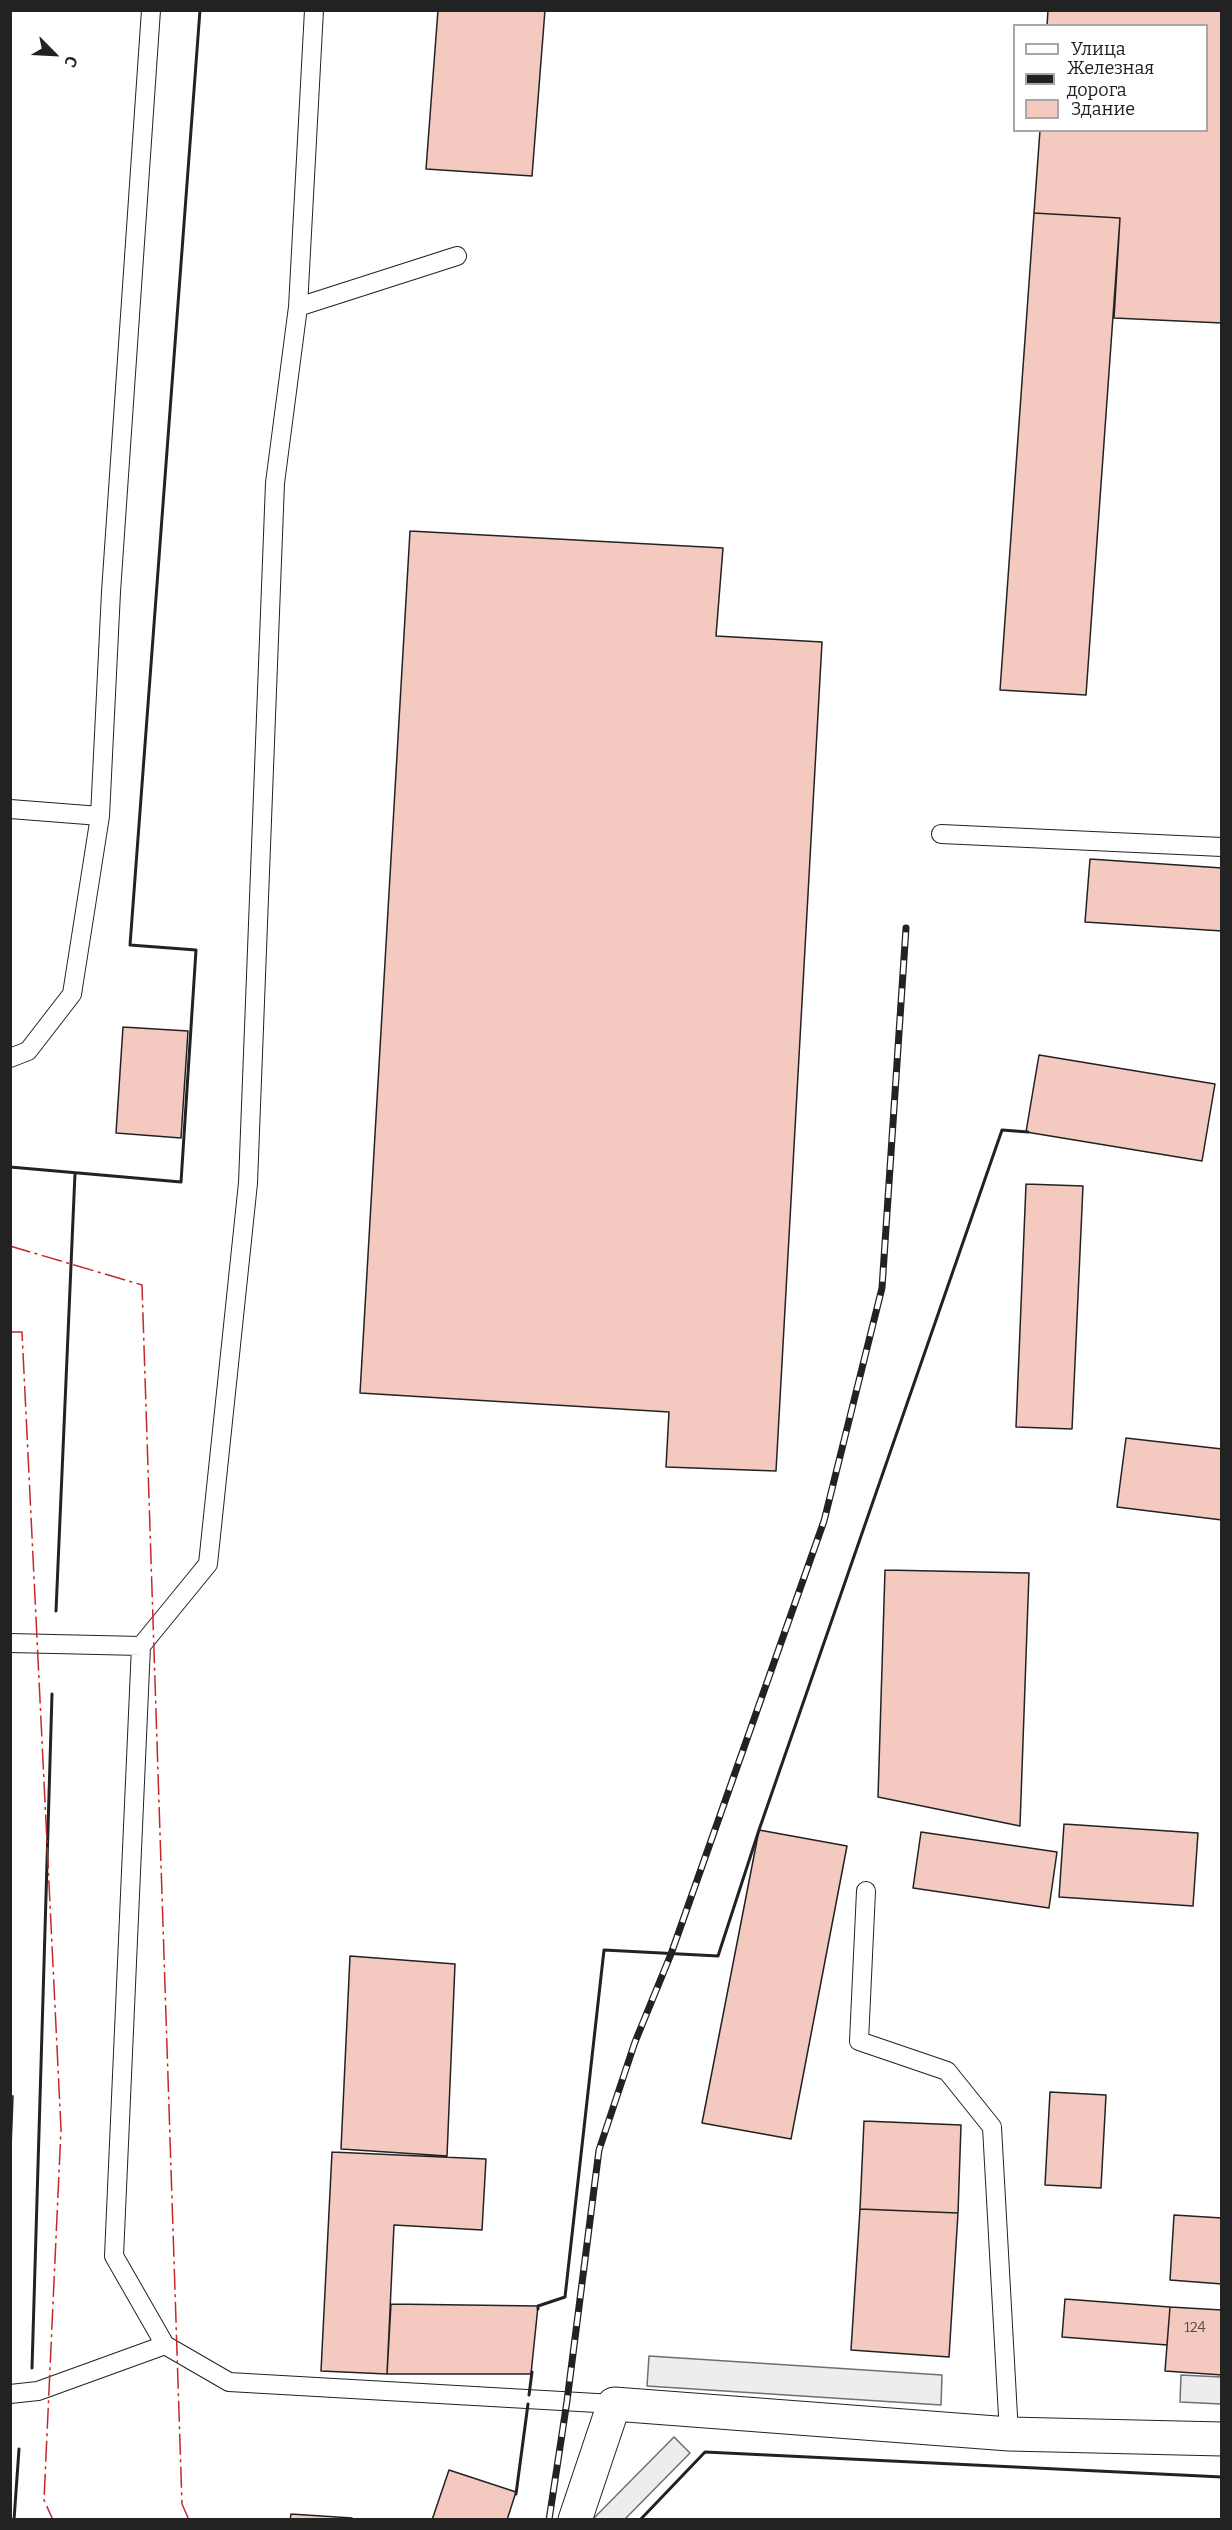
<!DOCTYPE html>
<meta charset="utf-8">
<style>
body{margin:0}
#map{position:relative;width:1232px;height:2530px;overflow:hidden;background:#fff;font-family:Bitter,serif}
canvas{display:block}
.frame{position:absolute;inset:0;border:12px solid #222;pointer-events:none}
.legend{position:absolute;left:1013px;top:24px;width:195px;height:108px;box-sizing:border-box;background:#fff;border:2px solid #a7a7a7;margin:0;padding:8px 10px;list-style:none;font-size:18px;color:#222}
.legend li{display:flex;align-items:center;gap:12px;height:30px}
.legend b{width:30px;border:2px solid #a7a7a7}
.north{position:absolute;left:24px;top:24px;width:60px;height:60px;-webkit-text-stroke:4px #fff;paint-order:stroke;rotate:114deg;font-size:16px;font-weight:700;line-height:24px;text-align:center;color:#222}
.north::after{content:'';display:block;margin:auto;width:21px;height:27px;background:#222;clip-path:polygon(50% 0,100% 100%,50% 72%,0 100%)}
</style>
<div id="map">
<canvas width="1232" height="2530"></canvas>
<div class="frame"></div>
<ul class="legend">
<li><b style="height:8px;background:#fff"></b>Улица</li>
<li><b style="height:8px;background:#222"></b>Железная дорога</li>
<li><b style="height:16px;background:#f3c9c0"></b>Здание</li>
</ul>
<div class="north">С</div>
</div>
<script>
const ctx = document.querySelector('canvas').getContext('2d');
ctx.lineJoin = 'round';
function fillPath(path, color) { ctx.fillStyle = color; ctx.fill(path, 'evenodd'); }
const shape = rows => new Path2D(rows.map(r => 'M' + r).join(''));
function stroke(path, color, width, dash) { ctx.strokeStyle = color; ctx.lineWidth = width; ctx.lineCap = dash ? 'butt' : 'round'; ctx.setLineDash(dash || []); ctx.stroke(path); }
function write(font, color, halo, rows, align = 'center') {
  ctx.font = font + ' Bitter,serif'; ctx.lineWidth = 4.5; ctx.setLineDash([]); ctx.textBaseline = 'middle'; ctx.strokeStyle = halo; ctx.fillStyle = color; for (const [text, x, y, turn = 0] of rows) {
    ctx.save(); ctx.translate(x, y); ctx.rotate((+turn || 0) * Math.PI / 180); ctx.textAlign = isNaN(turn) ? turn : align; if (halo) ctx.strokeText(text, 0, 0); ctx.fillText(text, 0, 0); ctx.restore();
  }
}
const parking = shape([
 [649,2356,942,2375,941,2405,647,2386,649,2356],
 [1181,2375,1221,2377,1221,2404,1180,2402,1181,2375],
 [674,2437,690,2453,625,2519,593,2519,674,2437]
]);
const building = shape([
 [438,10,545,10,532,176,426,169,438,10],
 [1048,10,1222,10,1222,323,1114,318,1120,218,1034,213,1040,130,1206,130,1206,26,1047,26,1048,10],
 [1034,213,1120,218,1086,695,1000,690,1034,213],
 [410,531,723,548,716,636,822,642,776,1471,666,1467,669,1412,360,1393,410,531],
 [1090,859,1222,868,1222,931,1085,922,1090,859],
 [123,1027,188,1031,181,1138,116,1133,123,1027],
 [1039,1055,1215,1084,1202,1161,1026,1132,1039,1055],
 [1026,1184,1083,1186,1072,1429,1016,1427,1026,1184],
 [1126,1438,1222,1449,1222,1520,1117,1507,1126,1438],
 [885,1570,1029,1573,1020,1826,878,1797,885,1570],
 [1064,1824,1198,1833,1193,1906,1059,1897,1064,1824],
 [759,1830,847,1846,791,2139,702,2123,759,1830],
 [921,1832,1057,1852,1049,1908,913,1888,921,1832],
 [350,1956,455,1964,447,2156,341,2149,350,1956],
 [1050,2092,1106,2095,1101,2188,1045,2185,1050,2092],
 [10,2096,13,2096,10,2174,10,2096],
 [864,2121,961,2125,958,2213,860,2209,864,2121],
 [332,2152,486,2159,482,2230,394,2225,387,2374,321,2371,332,2152],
 [860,2209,958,2213,949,2357,851,2350,860,2209],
 [1174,2215,1222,2218,1222,2284,1170,2280,1174,2215],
 [1065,2299,1170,2307,1167,2345,1062,2337,1065,2299],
 [391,2304,538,2306,531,2374,387,2374,391,2304],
 [1170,2307,1222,2310,1222,2375,1165,2371,1170,2307],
 [449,2470,516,2492,507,2520,432,2520,449,2470],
 [291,2514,352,2518,352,2520,290,2520,291,2514]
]);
const lane = shape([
 [457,256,298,307,275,483,248,1183,208,1564,141,1646,114,2256,165,2345,229,2382,614,2404],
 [298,307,314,10],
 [10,809,100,816],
 [941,834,1222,847],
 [10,1058,28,1051,72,994,100,816,111,592,151,10],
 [10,1643,141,1646],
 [866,1891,859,2041,947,2071,992,2127,1009,2434],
 [10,2394,38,2391,165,2345]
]);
const street = shape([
 [575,2520,614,2404,1009,2434,1222,2439]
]);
const rail = shape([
 [549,2520,567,2401,599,2150,635,2042,671,1954,824,1521,882,1288,906,928]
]);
const wall = shape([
 [10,1167,181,1182,196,950,130,945,200,10],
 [56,1611,75,1173],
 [538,2309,538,2306,565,2297,604,1950,718,1956,759,1830,1002,1130,1028,1132],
 [32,2368,52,1694],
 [529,2395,532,2372],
 [516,2494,528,2404],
 [14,2520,19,2449],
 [640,2520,705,2452,1222,2477]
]);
const power = shape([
 [10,1246,142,1285,182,2504,189,2520],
 [10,1332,22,1332,61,2129,44,2500,53,2520]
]);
const numberNames = [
 ["124",1195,2328]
];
fillPath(parking, '#ededed');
stroke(parking, '#6f6f6f', 1.5);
fillPath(building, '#f3c9c0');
stroke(building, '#222', 1.5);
stroke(lane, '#222', 20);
stroke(street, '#222', 35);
stroke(lane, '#fff', 18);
stroke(street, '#fff', 33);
stroke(rail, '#222', 7);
stroke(rail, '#fff', 4.5, [14]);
stroke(wall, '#222', 3);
stroke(power, '#c62828', 1.5, [21, 4.5, 3, 4.5]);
write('14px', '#564c4a', null, numberNames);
</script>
